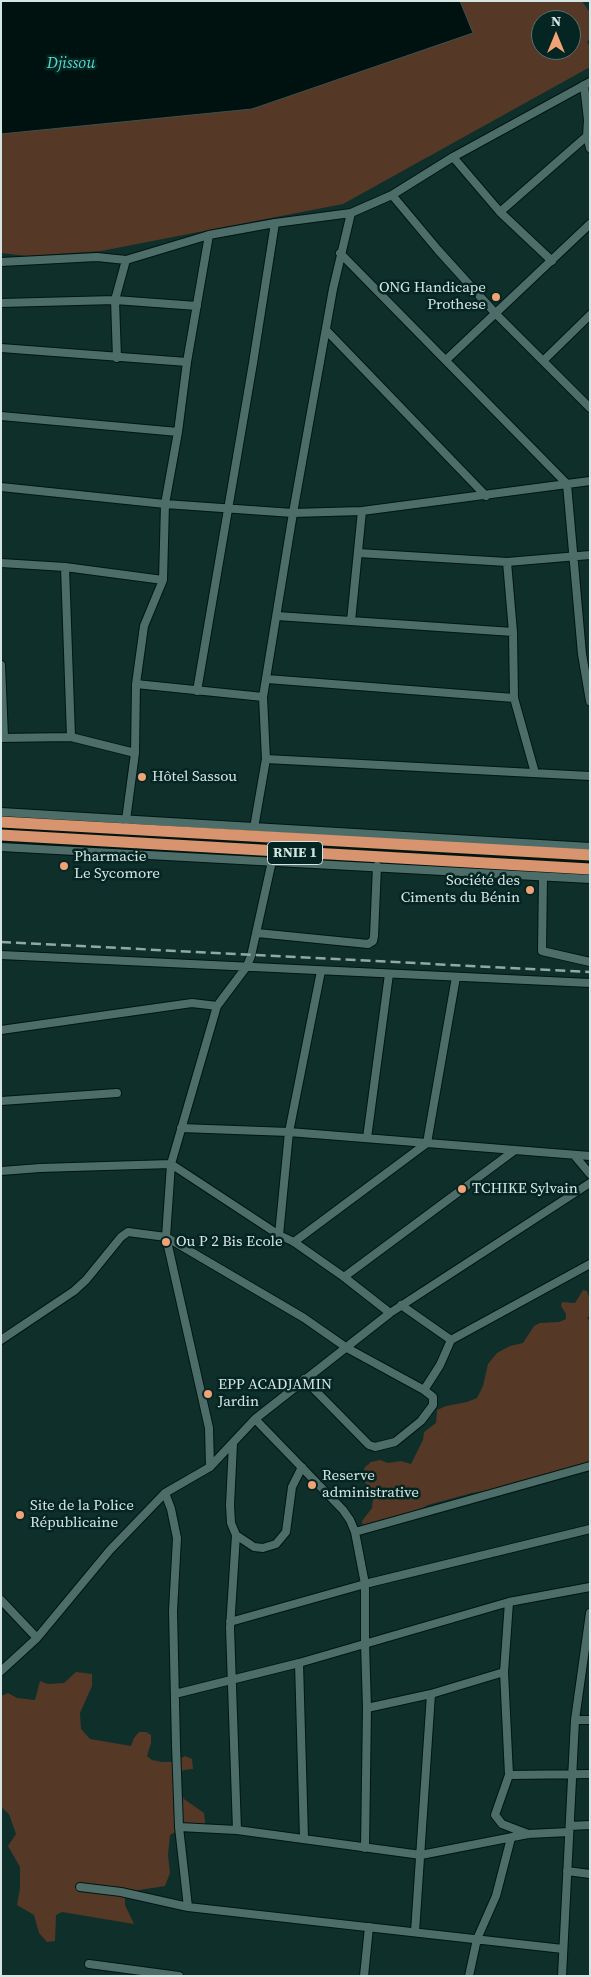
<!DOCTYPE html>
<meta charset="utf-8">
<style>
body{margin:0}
#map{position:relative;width:591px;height:1977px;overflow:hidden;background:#0f2f2b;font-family:"Source Serif 4",serif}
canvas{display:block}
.frame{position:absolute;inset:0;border:2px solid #d4e5e3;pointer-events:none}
.north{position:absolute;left:531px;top:10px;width:50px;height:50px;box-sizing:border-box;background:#052522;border:1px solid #58726f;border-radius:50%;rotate:0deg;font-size:14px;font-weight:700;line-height:20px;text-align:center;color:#d4e5e3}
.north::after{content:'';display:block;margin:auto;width:18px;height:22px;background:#efa377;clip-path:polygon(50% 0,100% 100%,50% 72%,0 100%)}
</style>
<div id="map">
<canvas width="591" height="1977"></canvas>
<div class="frame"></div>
<div class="north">N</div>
</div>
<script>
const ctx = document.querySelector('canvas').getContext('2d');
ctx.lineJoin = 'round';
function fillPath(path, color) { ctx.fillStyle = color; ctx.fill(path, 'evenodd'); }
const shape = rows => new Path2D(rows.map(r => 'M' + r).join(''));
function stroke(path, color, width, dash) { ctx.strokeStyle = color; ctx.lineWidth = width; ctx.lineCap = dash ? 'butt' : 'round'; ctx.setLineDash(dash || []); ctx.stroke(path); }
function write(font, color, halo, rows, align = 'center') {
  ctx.font = font + ' "Source Serif 4",serif'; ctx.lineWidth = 5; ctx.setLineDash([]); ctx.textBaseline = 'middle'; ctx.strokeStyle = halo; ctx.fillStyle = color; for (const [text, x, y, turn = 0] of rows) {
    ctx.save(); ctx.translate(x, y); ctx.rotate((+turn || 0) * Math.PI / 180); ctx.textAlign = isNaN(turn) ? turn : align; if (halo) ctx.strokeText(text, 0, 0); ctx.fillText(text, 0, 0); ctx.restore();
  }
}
const green = shape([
 [460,1,582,1,590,13,590,39,587,42,590,46,590,67,343,204,101,251,27,256,1,253,1,134,252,109,472,33],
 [541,20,571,20,571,50,541,50],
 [583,1290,587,1291,590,1300,590,1315,587,1318,590,1321,590,1463,571,1467,534,1480,523,1480,490,1490,472,1493,428,1505,411,1515,363,1528,362,1521,372,1508,374,1490,365,1483,363,1472,365,1467,371,1462,380,1460,388,1463,401,1461,411,1464,423,1440,424,1432,436,1423,437,1410,446,1406,467,1402,477,1398,483,1386,488,1364,497,1353,510,1346,523,1343,534,1326,540,1323,559,1322,566,1319,566,1314,561,1306,562,1302,575,1303],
 [76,1672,92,1674,92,1686,80,1713,81,1729,90,1739,131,1746,134,1738,139,1732,146,1732,151,1735,151,1743,147,1756,152,1760,162,1762,175,1762,185,1756,192,1759,193,1769,184,1770,178,1775,180,1791,184,1799,204,1813,206,1830,183,1827,170,1835,168,1855,170,1873,165,1886,133,1891,125,1897,125,1905,134,1924,62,1912,56,1915,55,1941,47,1942,39,1933,34,1915,17,1905,20,1888,20,1867,8,1846,16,1834,9,1814,1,1807,1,1696,8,1693,17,1698,35,1700,40,1681,48,1684,64,1683]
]);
const water = shape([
 [1,1,460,1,473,33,252,109,1,134,1,1]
]);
const minor = shape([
 [584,85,588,120,587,136,590,148],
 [453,157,500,212,552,261],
 [392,195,438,250,496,314,590,408],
 [500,212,587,136],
 [340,253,567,484,582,654,590,701],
 [1,262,97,257,126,260,209,235,275,223,351,213,392,195,453,157,590,82],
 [1,303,115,300,197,306],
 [326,330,486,496],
 [1,348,187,362],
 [117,358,115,300,126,260],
 [446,360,590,224],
 [543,361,590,315],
 [1,416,178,432],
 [1,487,165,504,293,513,362,511,590,481],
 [358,553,507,562,590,555],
 [507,562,513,632,514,698,535,773],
 [1,563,65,567,163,580],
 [65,567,71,737],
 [277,616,513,632],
 [351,621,362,511],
 [1,665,4,738],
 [267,679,514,698],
 [136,684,263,697],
 [197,691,253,363,275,223],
 [1,738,71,737,135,753],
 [266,759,590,776],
 [1,812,590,847],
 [126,820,135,753,136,684,144,626,163,580,165,504,178,432,187,362,209,235],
 [254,828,266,759,263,697,293,513,333,289,351,213],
 [1,847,590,879],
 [543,877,542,951,590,962],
 [257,933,368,944,373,941,374,936,377,866],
 [1,955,590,983],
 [1,1030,192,1003,217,1006],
 [1,1101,117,1093],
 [181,1128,289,1132,590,1156],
 [367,1138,389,974],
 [574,1155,590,1174],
 [1,1171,40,1168,171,1164,279,1235,294,1242,344,1277,390,1313],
 [279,1235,289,1132,321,971],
 [294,1242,427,1143,456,977],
 [344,1277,515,1150],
 [401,1305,451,1340],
 [1,1340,74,1291,86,1280,121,1237,128,1232,166,1237,304,1318,347,1348,424,1390,433,1397,433,1405,421,1421,395,1442,375,1447,369,1445,304,1379],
 [424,1390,440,1365,451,1340,590,1264],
 [255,1419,343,1510,350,1520,355,1532,365,1584,365,1643,367,1708,365,1848],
 [233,1444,230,1505,231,1523,236,1535,254,1547,263,1548,276,1544,286,1532,292,1487,302,1467],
 [210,1467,255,1419,390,1313,590,1183],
 [165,1493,171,1509,177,1538,173,1611,176,1745,179,1827,188,1907],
 [355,1532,590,1466],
 [236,1535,230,1628,237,1830],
 [1,1600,37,1638],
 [509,1602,504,1672,509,1775,495,1815,502,1824,528,1834],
 [230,1622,365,1584,590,1529],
 [299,1663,304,1838],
 [1,1671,37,1638,110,1550,165,1493,210,1467,209,1428,166,1237,171,1164,217,1006,247,966,251,956,274,852],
 [175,1694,299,1663,509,1602,590,1587],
 [367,1708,431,1694,504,1672],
 [575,1720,590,1720],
 [509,1775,590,1774],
 [570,1826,590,1825],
 [179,1827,237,1830,421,1855,528,1834,569,1832],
 [567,1871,590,1874],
 [80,1887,121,1892,188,1907,563,1949],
 [415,1932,431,1694],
 [89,1964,179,1976],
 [364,1976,369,1927],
 [469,1976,477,1939,496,1896,511,1838],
 [562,1976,575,1720,590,1613]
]);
const highway = shape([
 [1,822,590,855],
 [1,835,590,869]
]);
const rail = shape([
 [1,942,590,972]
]);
const markers = [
 [496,297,5,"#efa377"],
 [142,777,5,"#efa377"],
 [64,866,5,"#efa377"],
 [530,890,5,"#efa377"],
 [462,1189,5,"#efa377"],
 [166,1242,5,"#efa377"],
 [208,1394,5,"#efa377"],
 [312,1485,5,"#efa377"],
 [20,1515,5,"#efa377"]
];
const shields = [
 [295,853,55]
];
const shieldNames = [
 ["RNIE 1",295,853]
];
const poiNames = [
 ["ONG Handicape",486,288,"right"],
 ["Prothese",486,305,"right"],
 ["Hôtel Sassou",152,777],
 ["Pharmacie",74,857],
 ["Le Sycomore",74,874],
 ["Société des",520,881,"right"],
 ["Ciments du Bénin",520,898,"right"],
 ["TCHIKE Sylvain",472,1189],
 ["Ou P 2 Bis Ecole",176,1242],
 ["EPP ACADJAMIN",218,1385],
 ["Jardin",218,1402],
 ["Reserve",322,1476],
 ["administrative",322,1493],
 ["Site de la Police",30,1506],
 ["Républicaine",30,1523]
];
const waterNames = [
 ["Djissou",71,64]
];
fillPath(green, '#563827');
fillPath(water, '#001210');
stroke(water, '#40514f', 1);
stroke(minor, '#011513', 10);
stroke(highway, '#011513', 14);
stroke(minor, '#4d6d69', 8);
stroke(highway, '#d8946e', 11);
stroke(rail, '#92a8a5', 2.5, [10, 5]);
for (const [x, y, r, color] of markers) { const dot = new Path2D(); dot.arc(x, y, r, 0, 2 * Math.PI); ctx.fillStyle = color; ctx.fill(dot); stroke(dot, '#052522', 2); }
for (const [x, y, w] of shields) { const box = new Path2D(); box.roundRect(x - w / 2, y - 11.5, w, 23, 4); ctx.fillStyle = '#052522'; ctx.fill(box); stroke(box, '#d4e5e3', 1); }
write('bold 14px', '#d4e5e3', null, shieldNames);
write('15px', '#d4e5e3', '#052522', poiNames, 'left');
write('italic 16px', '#59d8cc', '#052522', waterNames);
</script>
